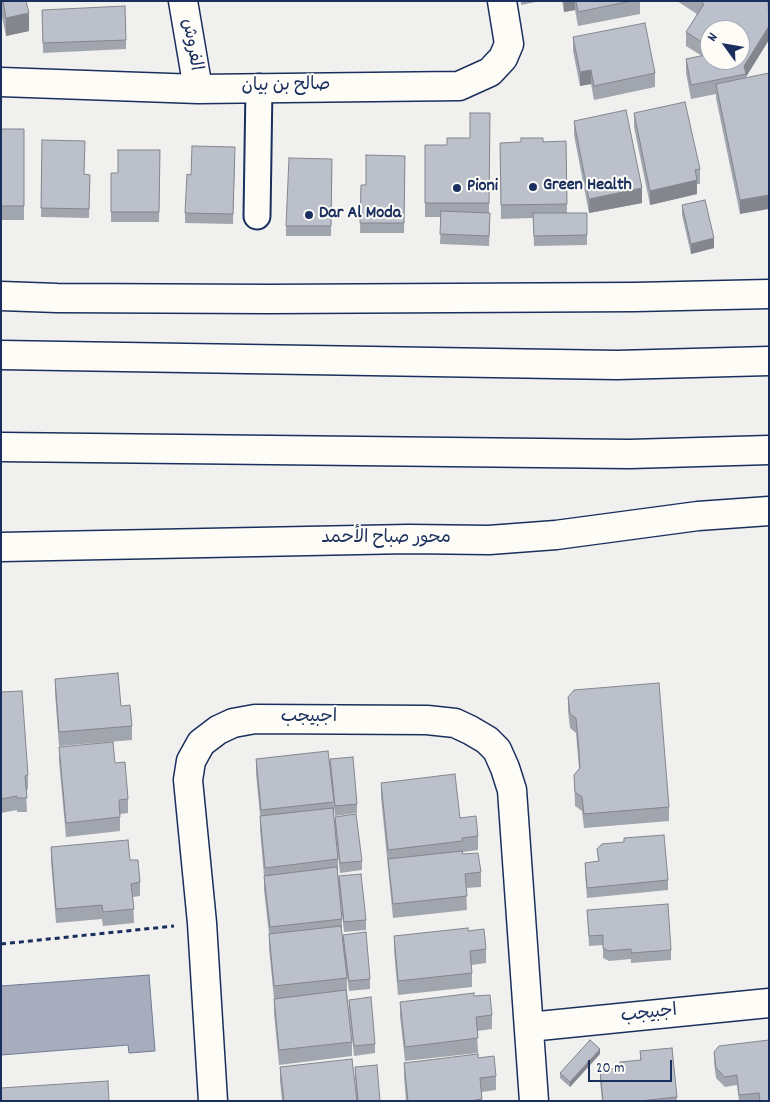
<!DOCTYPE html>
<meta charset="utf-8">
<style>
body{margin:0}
#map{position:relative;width:770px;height:1102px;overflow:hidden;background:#f0f0ee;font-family:Dekko,sans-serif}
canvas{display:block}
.frame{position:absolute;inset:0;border:2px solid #1b2f5e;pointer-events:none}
.north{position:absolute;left:700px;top:20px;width:50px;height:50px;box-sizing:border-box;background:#fdfcf7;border:1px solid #a3aaba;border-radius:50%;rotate:302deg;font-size:14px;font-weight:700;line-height:20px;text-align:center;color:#1b2f5e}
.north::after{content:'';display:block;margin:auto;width:18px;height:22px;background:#1b2f5e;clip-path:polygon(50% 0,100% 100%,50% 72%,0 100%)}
.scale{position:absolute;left:588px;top:1060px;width:84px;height:22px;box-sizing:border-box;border:2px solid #1b2f5e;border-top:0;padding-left:6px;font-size:15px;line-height:18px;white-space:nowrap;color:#1b2f5e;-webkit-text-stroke:4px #fdfcf7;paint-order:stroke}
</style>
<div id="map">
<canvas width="770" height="1102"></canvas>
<div class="frame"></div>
<div class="north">N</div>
<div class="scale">20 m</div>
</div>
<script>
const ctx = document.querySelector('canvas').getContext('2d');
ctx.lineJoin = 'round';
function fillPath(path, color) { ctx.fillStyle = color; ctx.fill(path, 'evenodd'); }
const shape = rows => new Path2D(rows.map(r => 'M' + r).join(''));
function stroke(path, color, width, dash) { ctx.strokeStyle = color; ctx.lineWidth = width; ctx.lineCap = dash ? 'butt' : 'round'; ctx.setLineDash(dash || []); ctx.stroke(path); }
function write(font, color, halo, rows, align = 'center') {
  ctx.font = font + ' Dekko,"Playpen Sans Arabic",sans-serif'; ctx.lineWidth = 4; ctx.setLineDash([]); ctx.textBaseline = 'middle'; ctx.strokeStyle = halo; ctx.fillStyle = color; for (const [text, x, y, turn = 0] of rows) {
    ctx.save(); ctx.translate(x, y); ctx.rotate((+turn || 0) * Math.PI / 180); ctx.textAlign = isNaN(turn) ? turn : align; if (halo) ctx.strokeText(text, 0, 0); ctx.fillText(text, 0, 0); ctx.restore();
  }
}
const water = shape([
 [149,975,155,1051,129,1053,128,1045,1,1055,1,986,149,975]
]);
const path = shape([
 [1,944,174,926]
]);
const pedestrian = shape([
 [257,216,259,87]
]);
const minor = shape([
 [183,1,198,89],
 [1,82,198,89,459,86,490,72,503,58,509,44,502,1],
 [529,1027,769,1003],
 [213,1101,202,923,188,780,191,761,201,743,218,730,233,723,255,719,427,720,455,723,470,730,487,740,497,750,505,768,512,790,534,1101]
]);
const tertiary = shape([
 [1,296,57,298,269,299,635,297,769,294],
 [1,547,409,539,489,540,556,535,698,516,769,511]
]);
const trunk = shape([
 [1,355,617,365,769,361],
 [1,447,630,454,769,450]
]);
const wall = shape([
 [1,1,26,1,29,31,6,36,1,12],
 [521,1,536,1,536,2,521,5],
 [562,1,640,1,640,14,578,26,575,10,564,12],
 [677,1,768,1,746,77,740,214,716,98,716,94,691,99,686,73,686,59,702,56,686,46,686,32,697,14],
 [710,30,740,60,710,60],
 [42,10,126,40,126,49,43,53],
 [573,37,655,73,655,87,594,100,591,84,580,86,573,51],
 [490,113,489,213,490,223,489,246,440,244,441,217,425,217,425,145,447,145,470,138],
 [634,113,700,169,700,184,697,184,697,194,650,205,634,127],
 [574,121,642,203,589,213,574,135],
 [1,129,24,129,24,220,1,220],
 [42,140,84,174,90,175,89,218,41,217],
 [566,141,567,213,587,213,587,245,534,246,533,218,501,219,500,143],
 [160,150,159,222,111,222,111,173,118,173],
 [405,156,404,233,360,233,361,185,366,185],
 [235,157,233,224,185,223,185,213,191,175],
 [332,159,331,236,286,236,286,226],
 [682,205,714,248,691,254,682,215],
 [55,679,121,706,132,726,132,740,59,746,55,693],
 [1,692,28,775,28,789,26,790,27,812,17,812,17,810,1,813],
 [568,697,669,807,669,821,584,828,582,811,575,806,574,775,579,769,576,733,570,728,568,711],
 [59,747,115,763,128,799,128,813,120,814,120,831,66,837,59,761],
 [256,759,334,802,334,816,338,859,338,873,342,919,342,933,347,978,347,992,352,1042,352,1056,279,1065,274,1013,274,999,269,948,269,934,264,890,264,876,260,830,260,816,256,773],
 [330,759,357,804,357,813,335,816,330,769],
 [381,783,460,818,478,836,478,850,463,852,463,854,481,872,481,887,466,888,467,910,393,918,381,797],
 [335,817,362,861,362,870,340,873,335,826],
 [624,842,668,880,668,890,587,898,585,872,585,863,598,861,597,849],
 [51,847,130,860,140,882,140,896,133,897,134,923,103,926,102,919,56,923,51,861],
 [339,876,366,920,366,930,344,932,339,886],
 [587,910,671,950,671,960,631,963,631,959,609,961,603,958,603,945,589,946],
 [468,931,486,949,486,963,472,965,472,987,398,995,394,950,394,936],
 [343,935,370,979,370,989,349,991,343,944],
 [474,996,492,1015,492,1029,477,1031,478,1053,405,1061,400,1016,400,1002],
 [349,1000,375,1044,375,1053,354,1056,349,1009],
 [640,1051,677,1097,677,1101,602,1101,600,1080,600,1070,620,1068,640,1060],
 [714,1052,769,1101,739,1101,737,1085,725,1087,716,1078,714,1062],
 [600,1054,570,1087,560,1078,560,1073],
 [478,1058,496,1076,496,1090,482,1092,482,1101,406,1101,404,1077,404,1063],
 [280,1067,357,1101,282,1101,280,1081],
 [355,1067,380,1101,357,1101,355,1077]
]);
const shadedWall = shape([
 [564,1,575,1,575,10,564,12],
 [29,13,29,31,6,36,6,18],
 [769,26,769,40,746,77,744,66],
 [591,70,591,84,580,86,580,72],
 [697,180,697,194,650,205,650,191],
 [642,188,642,203,589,213,589,199],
 [769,195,769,209,740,214,740,200],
 [714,238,714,248,691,254,691,244],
 [600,1049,600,1054,570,1087,570,1082]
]);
const building = shape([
 [3,1,26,1,29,13,6,18,3,1],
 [576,1,631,1,578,12,576,1],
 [700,1,768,1,769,26,744,66,746,74,691,85,686,59,710,54,710,60,740,60,740,30,710,30,710,47,686,32,704,4,700,1],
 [125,6,126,40,43,43,42,10,125,6],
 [645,23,655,73,594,86,591,70,580,72,573,37,645,23],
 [769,73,769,195,740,200,716,84,769,73],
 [685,102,700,169,695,170,697,180,650,191,634,113,685,102],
 [626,110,642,188,589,199,574,121,626,110],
 [470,113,490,113,489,203,425,203,425,145,447,145,447,138,470,138,470,113],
 [1,129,24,129,24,206,1,206,1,129],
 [521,138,543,138,543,142,566,141,567,204,501,205,500,143,521,142,521,138],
 [42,140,85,141,84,174,90,175,89,209,41,208,42,140],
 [192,146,235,147,233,214,185,213,187,174,191,175,192,146],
 [118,150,160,150,159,212,111,212,111,173,118,173,118,150],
 [366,155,405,156,404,223,360,223,361,185,366,185,366,155],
 [289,158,332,159,331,226,286,226,289,158],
 [705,200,714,238,691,244,682,205,705,200],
 [441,211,490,213,489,236,440,234,441,211],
 [533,213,587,213,587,235,534,236,533,213],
 [118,673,121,706,130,705,132,726,59,732,55,679,118,673],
 [659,683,669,807,584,814,582,797,575,792,574,775,580,768,579,751,576,718,570,714,568,697,574,690,659,683],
 [22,691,28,775,25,776,27,798,17,798,17,796,1,799,1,692,22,691],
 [113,742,115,763,125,762,128,799,119,800,120,817,66,823,59,747,113,742],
 [328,751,334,802,261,810,256,759,328,751],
 [353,757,357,804,335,806,330,759,353,757],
 [455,774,460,818,476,816,478,836,462,838,462,841,388,850,381,783,455,774],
 [333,808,338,859,265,868,260,816,333,808],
 [356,814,362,861,340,863,335,817,356,814],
 [664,835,668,880,587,888,585,863,599,861,597,849,602,844,624,842,624,838,664,835],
 [128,840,130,860,138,860,140,882,131,884,134,909,103,912,102,905,56,909,51,847,128,840],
 [462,851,463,854,478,853,481,872,465,874,467,896,393,904,388,859,462,851],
 [337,867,342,919,270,927,264,876,337,867],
 [361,874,366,920,344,922,339,876,361,874],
 [668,904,671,950,631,953,631,949,609,951,603,948,603,935,589,936,587,910,668,904],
 [341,926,347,978,274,986,269,934,341,926],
 [468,928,468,931,484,929,486,949,470,951,472,973,398,981,394,936,468,928],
 [366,932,370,979,349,981,343,935,366,932],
 [346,990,352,1042,279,1050,274,999,346,990],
 [474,993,474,996,490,995,492,1015,476,1017,478,1038,405,1047,400,1002,474,993],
 [371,997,375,1044,354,1046,349,1000,371,997],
 [590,1040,600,1049,570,1082,560,1073,590,1040],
 [769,1040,769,1101,760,1101,759,1093,739,1095,737,1075,725,1077,716,1068,714,1052,719,1046,769,1040],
 [672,1048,677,1097,639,1101,603,1101,600,1070,620,1068,620,1062,641,1060,640,1051,672,1048],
 [478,1054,478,1058,494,1056,496,1076,480,1078,482,1099,470,1101,408,1101,404,1063,478,1054],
 [352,1059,357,1101,284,1101,280,1067,352,1059],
 [377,1065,380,1101,358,1101,355,1067,377,1065],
 [108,1081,109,1101,1,1101,1,1088,108,1081]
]);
const markers = [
 [533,187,5,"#1b2f5e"],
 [457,188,5,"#1b2f5e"],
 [309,215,5,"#1b2f5e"]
];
const streetNames = [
 ["الفروش",190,45,80],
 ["صالح بن بيان",286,87,-1],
 ["محور صباح الأحمد",386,540],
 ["اجبيجب",309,719],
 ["اجبيجب",649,1015,-6]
];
const poiNames = [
 ["Green Health",543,187],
 ["Pioni",467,188],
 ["Dar Al Moda",319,215]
];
fillPath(water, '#a7adbd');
stroke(water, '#6f7b97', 1);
stroke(pedestrian, '#1b2f5e', 29);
stroke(minor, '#1b2f5e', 31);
stroke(tertiary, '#1b2f5e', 31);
stroke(trunk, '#1b2f5e', 31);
stroke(path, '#1b2f5e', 3, [5, 4]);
stroke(pedestrian, '#fdfcf7', 25);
stroke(minor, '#fdfcf7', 28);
stroke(tertiary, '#fdfcf7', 28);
stroke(trunk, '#fdfcf7', 28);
fillPath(wall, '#a1a5ae');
fillPath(shadedWall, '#83868d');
fillPath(building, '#bbc0ca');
stroke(building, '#83868d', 1);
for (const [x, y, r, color] of markers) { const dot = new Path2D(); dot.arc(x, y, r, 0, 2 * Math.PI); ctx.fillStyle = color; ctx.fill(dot); stroke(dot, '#fdfcf7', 2); }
write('18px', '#1b2f5e', '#fdfcf7', streetNames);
write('bold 18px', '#1b2f5e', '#fdfcf7', poiNames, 'left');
</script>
